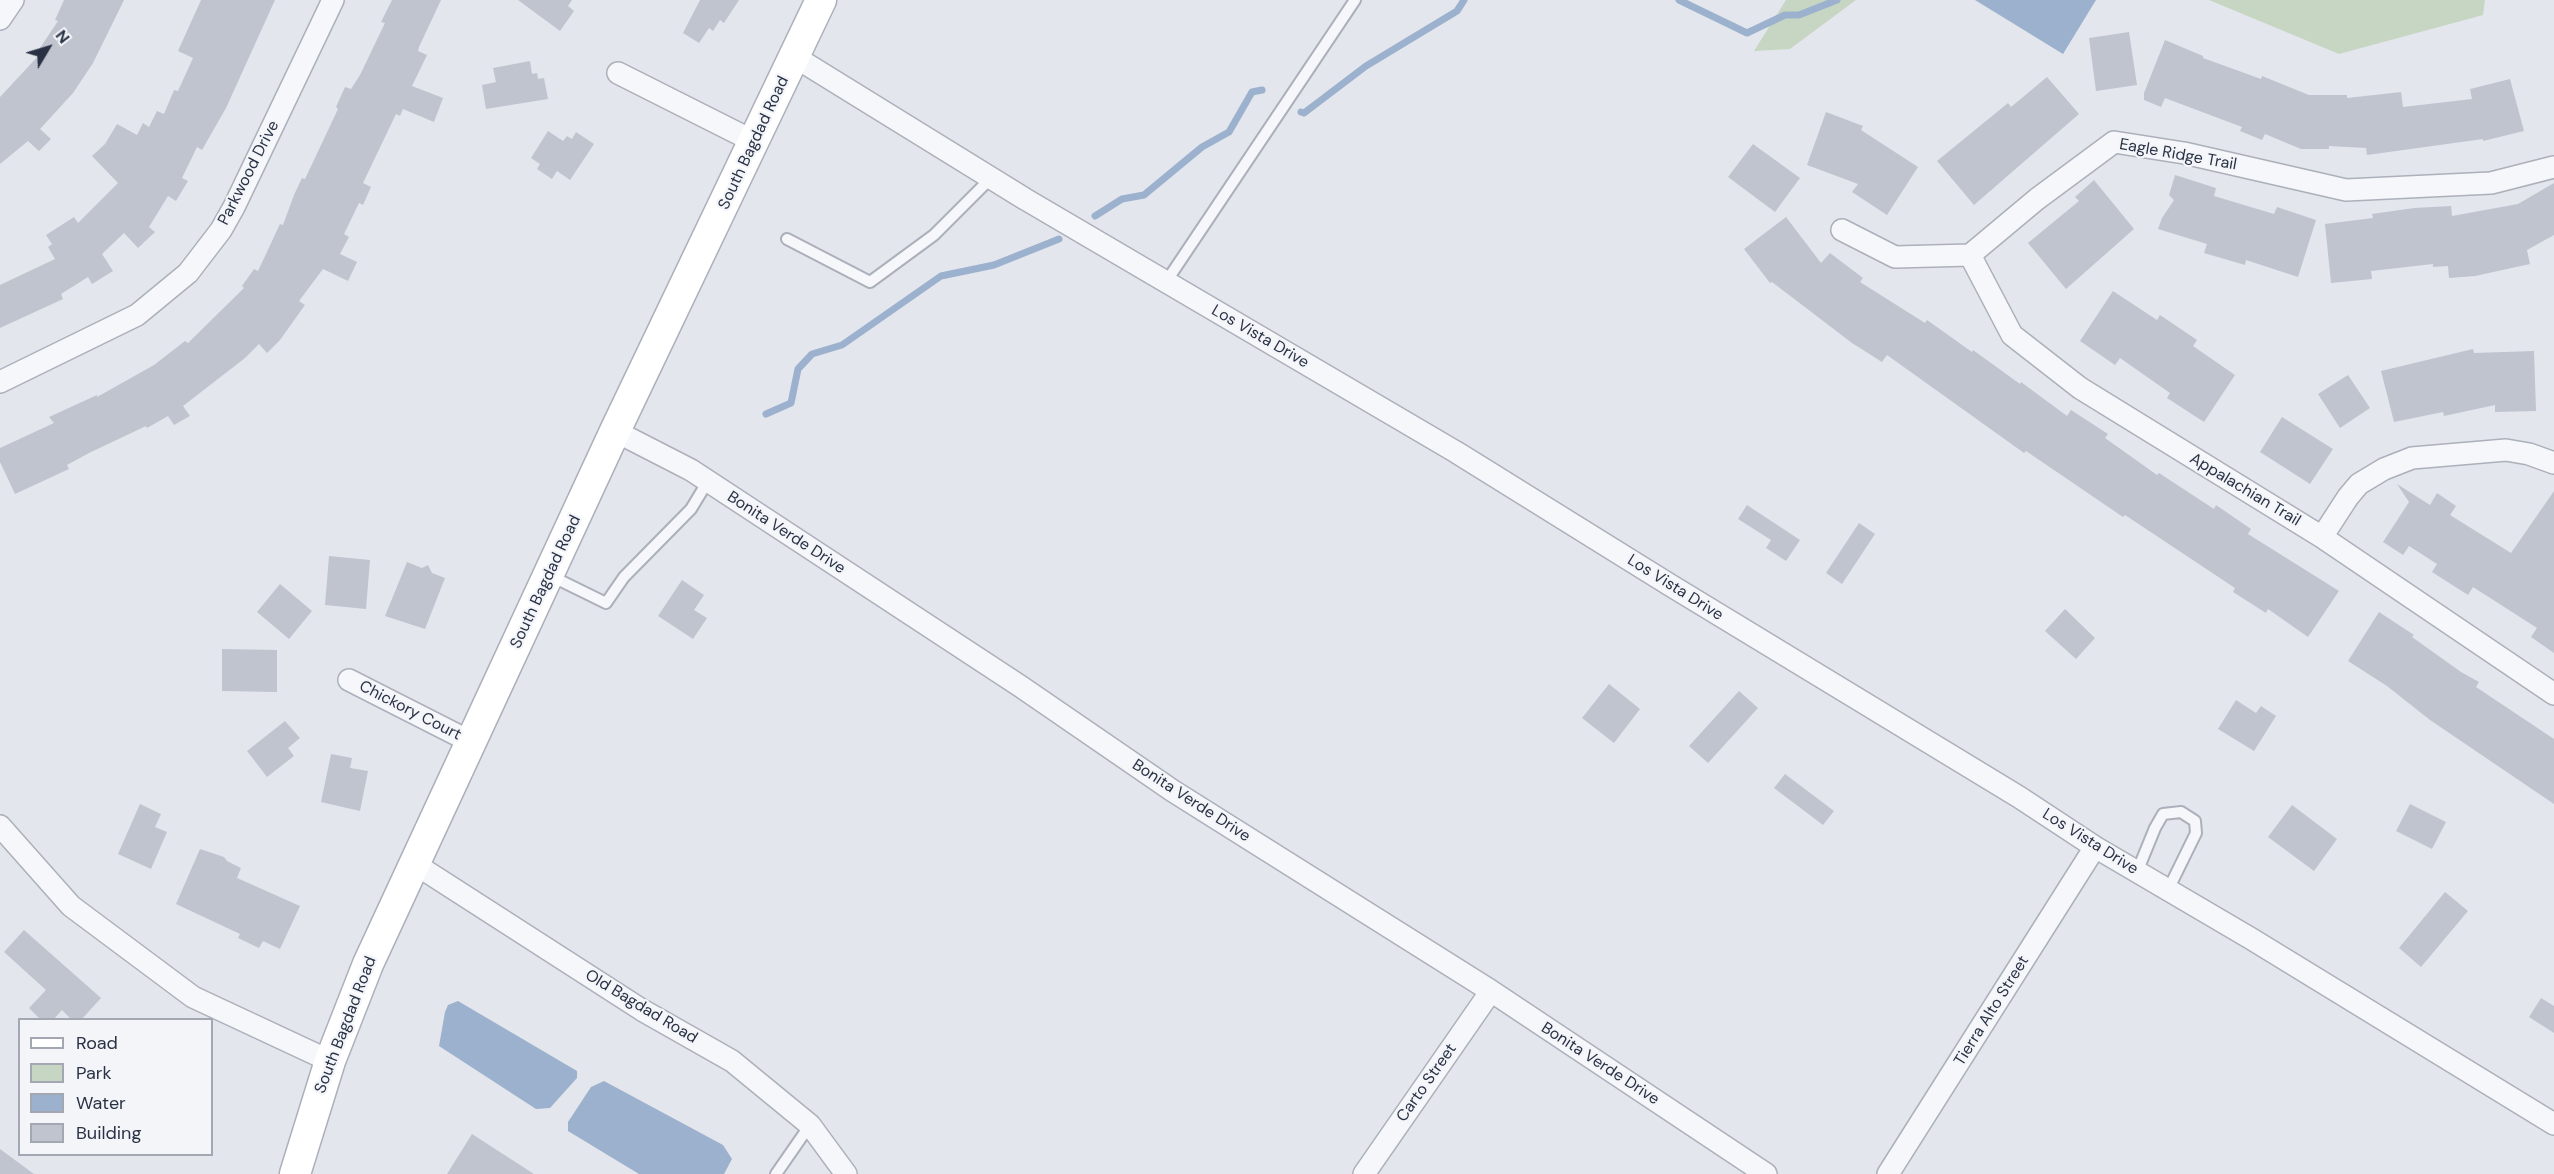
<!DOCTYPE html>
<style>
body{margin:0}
#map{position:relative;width:2554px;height:1174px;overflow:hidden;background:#e3e6ec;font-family:"DM Sans",sans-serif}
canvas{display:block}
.legend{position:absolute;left:18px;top:1018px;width:195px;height:138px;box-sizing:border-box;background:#f3f5f9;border:2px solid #a2a7b1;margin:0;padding:8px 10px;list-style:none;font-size:18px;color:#293245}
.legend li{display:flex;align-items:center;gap:12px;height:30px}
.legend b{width:30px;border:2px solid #a2a7b1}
.north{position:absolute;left:18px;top:18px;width:60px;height:60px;-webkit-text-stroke:4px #f3f5f9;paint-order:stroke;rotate:52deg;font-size:16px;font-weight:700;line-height:24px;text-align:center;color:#293245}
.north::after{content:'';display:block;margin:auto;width:21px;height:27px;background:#293245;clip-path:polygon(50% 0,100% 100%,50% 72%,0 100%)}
</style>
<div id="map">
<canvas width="2554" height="1174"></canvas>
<ul class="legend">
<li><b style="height:8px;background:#fff"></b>Road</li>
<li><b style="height:16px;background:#c7d6c3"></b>Park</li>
<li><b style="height:16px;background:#9cb1cd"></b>Water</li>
<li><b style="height:16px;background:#bfc4cf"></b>Building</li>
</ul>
<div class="north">N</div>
</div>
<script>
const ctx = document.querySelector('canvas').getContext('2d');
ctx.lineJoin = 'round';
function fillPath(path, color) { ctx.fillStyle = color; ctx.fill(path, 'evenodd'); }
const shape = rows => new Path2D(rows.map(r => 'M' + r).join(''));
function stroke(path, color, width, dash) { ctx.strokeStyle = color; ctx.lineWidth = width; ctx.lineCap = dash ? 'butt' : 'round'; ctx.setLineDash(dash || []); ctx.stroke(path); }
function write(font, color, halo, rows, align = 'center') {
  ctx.font = font + ' "DM Sans",sans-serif'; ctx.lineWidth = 4.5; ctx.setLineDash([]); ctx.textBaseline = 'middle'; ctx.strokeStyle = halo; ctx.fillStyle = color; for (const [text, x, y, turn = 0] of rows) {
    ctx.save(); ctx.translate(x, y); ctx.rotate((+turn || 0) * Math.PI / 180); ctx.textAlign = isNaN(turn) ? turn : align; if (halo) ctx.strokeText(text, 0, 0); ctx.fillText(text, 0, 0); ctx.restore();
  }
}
const green = shape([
 [1786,0,1856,0,1790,49,1754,51],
 [2209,0,2485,0,2483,15,2339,54]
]);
const water = shape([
 [1975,0,2096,0,2063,54],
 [458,1001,577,1071,577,1078,550,1108,536,1109,439,1046,445,1012,448,1005],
 [604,1081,723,1145,732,1159,724,1174,639,1174,568,1131,568,1122,591,1087]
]);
const stream = shape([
 [1679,0,1747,33,1785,15,1799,15,1837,0],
 [1301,112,1304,113,1366,66,1457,11,1464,0],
 [1095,216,1122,199,1144,195,1202,147,1229,132,1252,92,1262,90],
 [766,414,791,403,798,369,812,354,842,345,941,276,994,265,1059,239]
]);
const building = shape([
 [64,0,124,0,93,63,73,93,40,129,51,139,39,151,28,141,0,164,0,97,41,53,38,51,58,21,55,20],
 [201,0,275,0,226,108,202,150,197,147,182,178,188,181,176,201,168,196,149,227,155,232,138,248,124,233,102,254,113,271,92,284,88,277,61,294,63,299,0,328,0,285,55,259,48,247,52,244,46,235,74,217,78,223,118,183,92,156,105,144,117,124,137,135,143,123,149,127,157,111,164,114,174,90,178,91,193,58,178,51],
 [392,0,441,0,419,47,418,51,427,55,412,86,443,98,434,122,403,109,400,116,396,114,363,183,371,187,363,205,359,203,344,234,349,237,340,254,357,262,348,281,323,269,299,301,305,305,280,340,267,353,259,344,245,358,183,406,190,416,174,425,168,416,147,428,146,426,89,453,67,465,69,469,15,494,0,462,0,448,54,423,49,417,97,395,97,397,154,365,185,341,188,343,244,288,242,286,254,269,258,271,280,224,283,225,294,195,302,178,305,179,338,109,336,107,345,87,351,89,360,75,385,23,381,22],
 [518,0,572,0,568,6,574,11,560,31],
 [700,0,739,0,724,23,720,20,713,31,709,28,699,43,683,33],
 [2129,32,2137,85,2096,91,2089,38],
 [2165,40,2203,56,2203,58,2261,79,2262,76,2309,95,2347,95,2347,98,2401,92,2403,107,2472,99,2470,89,2510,79,2524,131,2483,141,2483,139,2367,155,2366,148,2329,146,2329,149,2301,149,2265,134,2262,140,2240,131,2242,127,2165,98,2161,107,2144,100,2144,93],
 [530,61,532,74,537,73,538,79,544,78,548,99,486,109,482,85,496,82,493,68],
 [2047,77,2079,114,1974,205,1937,161,2008,103,2011,107],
 [1826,112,1863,126,1861,130,1918,167,1887,215,1852,192,1858,184,1807,165],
 [548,131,563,141,567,136,572,139,576,132,594,144,570,180,557,171,552,179,537,169,540,164,531,158],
 [1753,144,1800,178,1775,212,1728,177],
 [2175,175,2216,188,2214,196,2274,214,2277,207,2316,220,2298,277,2246,260,2245,265,2204,253,2207,244,2158,229,2162,218,2174,200,2169,195],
 [2094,180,2134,229,2066,289,2028,243,2079,201,2075,197],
 [2554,183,2554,235,2527,250,2530,264,2475,276,2449,278,2448,266,2433,267,2433,264,2371,271,2372,279,2331,283,2325,224,2373,218,2372,214,2414,208,2451,206,2452,216,2518,204],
 [1786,217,1821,263,1830,253,1863,278,1860,282,1925,323,1927,320,1972,352,1973,350,2020,384,2021,382,2067,416,2071,410,2108,434,2105,438,2157,475,2159,473,2214,509,2216,505,2251,529,2248,534,2339,591,2308,637,2268,609,2266,613,2233,592,2235,588,2125,515,2123,517,2026,451,2024,453,1887,355,1882,362,1852,343,1772,282,1770,283,1744,249],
 [2113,291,2157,320,2160,315,2197,340,2193,346,2235,375,2204,422,2167,398,2170,393,2120,358,2115,365,2080,341],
 [2473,349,2474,353,2534,351,2536,411,2495,412,2495,405,2444,416,2443,412,2394,422,2381,371],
 [2348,375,2370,408,2340,428,2318,394],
 [2282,417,2333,449,2310,484,2260,452],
 [2397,484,2430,505,2437,493,2456,506,2450,515,2511,553,2554,491,2554,653,2531,637,2537,628,2473,587,2468,595,2432,572,2437,564,2409,546,2403,555,2383,542,2409,502],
 [1747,505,1800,540,1786,561,1766,548,1771,540,1738,519],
 [1859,523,1875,534,1842,584,1826,573],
 [329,556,370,560,366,609,325,605],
 [407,562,422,568,428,565,432,573,445,578,425,629,385,616],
 [682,580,704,595,694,610,707,618,693,639,658,616],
 [280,584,312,611,289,639,257,612],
 [2065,609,2095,638,2076,659,2045,631],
 [2379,612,2414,635,2412,637,2461,672,2479,682,2476,687,2554,739,2554,804,2430,720,2387,686,2348,661],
 [222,649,277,650,277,692,222,691],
 [1609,684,1640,709,1614,743,1582,718],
 [1739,691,1758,708,1708,763,1689,746],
 [2236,700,2256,713,2261,706,2276,716,2254,751,2218,729],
 [285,721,300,738,288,748,294,756,267,777,247,751],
 [331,754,352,758,350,768,368,771,360,811,321,802],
 [1785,774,1834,811,1823,825,1774,788],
 [140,804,161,814,155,827,167,832,151,869,118,854],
 [2410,804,2446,822,2432,849,2396,831],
 [2292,805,2337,839,2314,871,2268,837],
 [200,849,224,857,227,861,241,868,237,878,300,906,280,949,263,941,259,948,238,938,240,934,176,904],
 [2445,892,2468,911,2421,967,2399,948],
 [24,930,101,998,81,1020,72,1020,62,1010,53,1020,41,1020,29,1008,46,990,4,952],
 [2541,998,2554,1006,2554,1033,2529,1017],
 [472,1134,534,1174,447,1174],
 [0,1149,34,1174,0,1174]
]);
const service = shape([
 [787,239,870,282,934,235,991,178],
 [1166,282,1355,0],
 [551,576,606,603,624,577,691,509,708,481],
 [2137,872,2155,828,2163,814,2181,812,2195,821,2196,833,2168,890],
 [776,1174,810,1125]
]);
const minor = shape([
 [0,19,13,0],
 [795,57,1025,199,1456,452,1670,585,2019,797,2095,847,2250,938,2554,1124],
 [618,73,755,142],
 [1842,230,1895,257,1970,255,2037,199,2114,142,2184,153,2346,190,2491,183,2554,167],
 [1970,255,2012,335,2080,388,2322,537,2554,694],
 [0,382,137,315,188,273,221,230,234,207,333,0],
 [615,431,691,470,1020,686,1173,791,1491,991,1766,1174],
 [2322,537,2348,497,2359,484,2384,469,2412,458,2506,450,2529,454,2554,463],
 [349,680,471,742],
 [0,826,71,906,193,997,330,1061],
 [415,864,642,1010,732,1061,810,1125,846,1174],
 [1364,1174,1491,991],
 [1888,1174,2095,847]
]);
const secondary = shape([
 [295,1174,330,1061,368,964,615,431,821,0]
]);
const streetNames = [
 ["South Bagdad Road",754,143,-65],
 ["Eagle Ridge Trail",2178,155,10],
 ["Parkwood Drive",249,173,-63],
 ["Los Vista Drive",1260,337,30],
 ["Appalachian Trail",2245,490,31],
 ["Bonita Verde Drive",786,533,33],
 ["South Bagdad Road",546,582,-65],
 ["Los Vista Drive",1675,588,32],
 ["Chickory Court",410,711,27],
 ["Bonita Verde Drive",1191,801,33],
 ["Los Vista Drive",2090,842,32],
 ["Old Bagdad Road",641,1007,31],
 ["Tierra Alto Street",1992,1011,-58],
 ["South Bagdad Road",346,1025,-69],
 ["Bonita Verde Drive",1600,1064,33],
 ["Carto Street",1427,1083,-55]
];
fillPath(green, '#c7d6c3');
fillPath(water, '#9cb1cd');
stroke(stream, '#9cb1cd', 7);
fillPath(building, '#bfc4cf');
stroke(service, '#abb0ba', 14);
stroke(minor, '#abb0ba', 24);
stroke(secondary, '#abb0ba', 33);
stroke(service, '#f6f7fa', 10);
stroke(minor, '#f6f7fa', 21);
stroke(secondary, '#fff', 30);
write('16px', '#293245', '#f3f5f9', streetNames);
</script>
